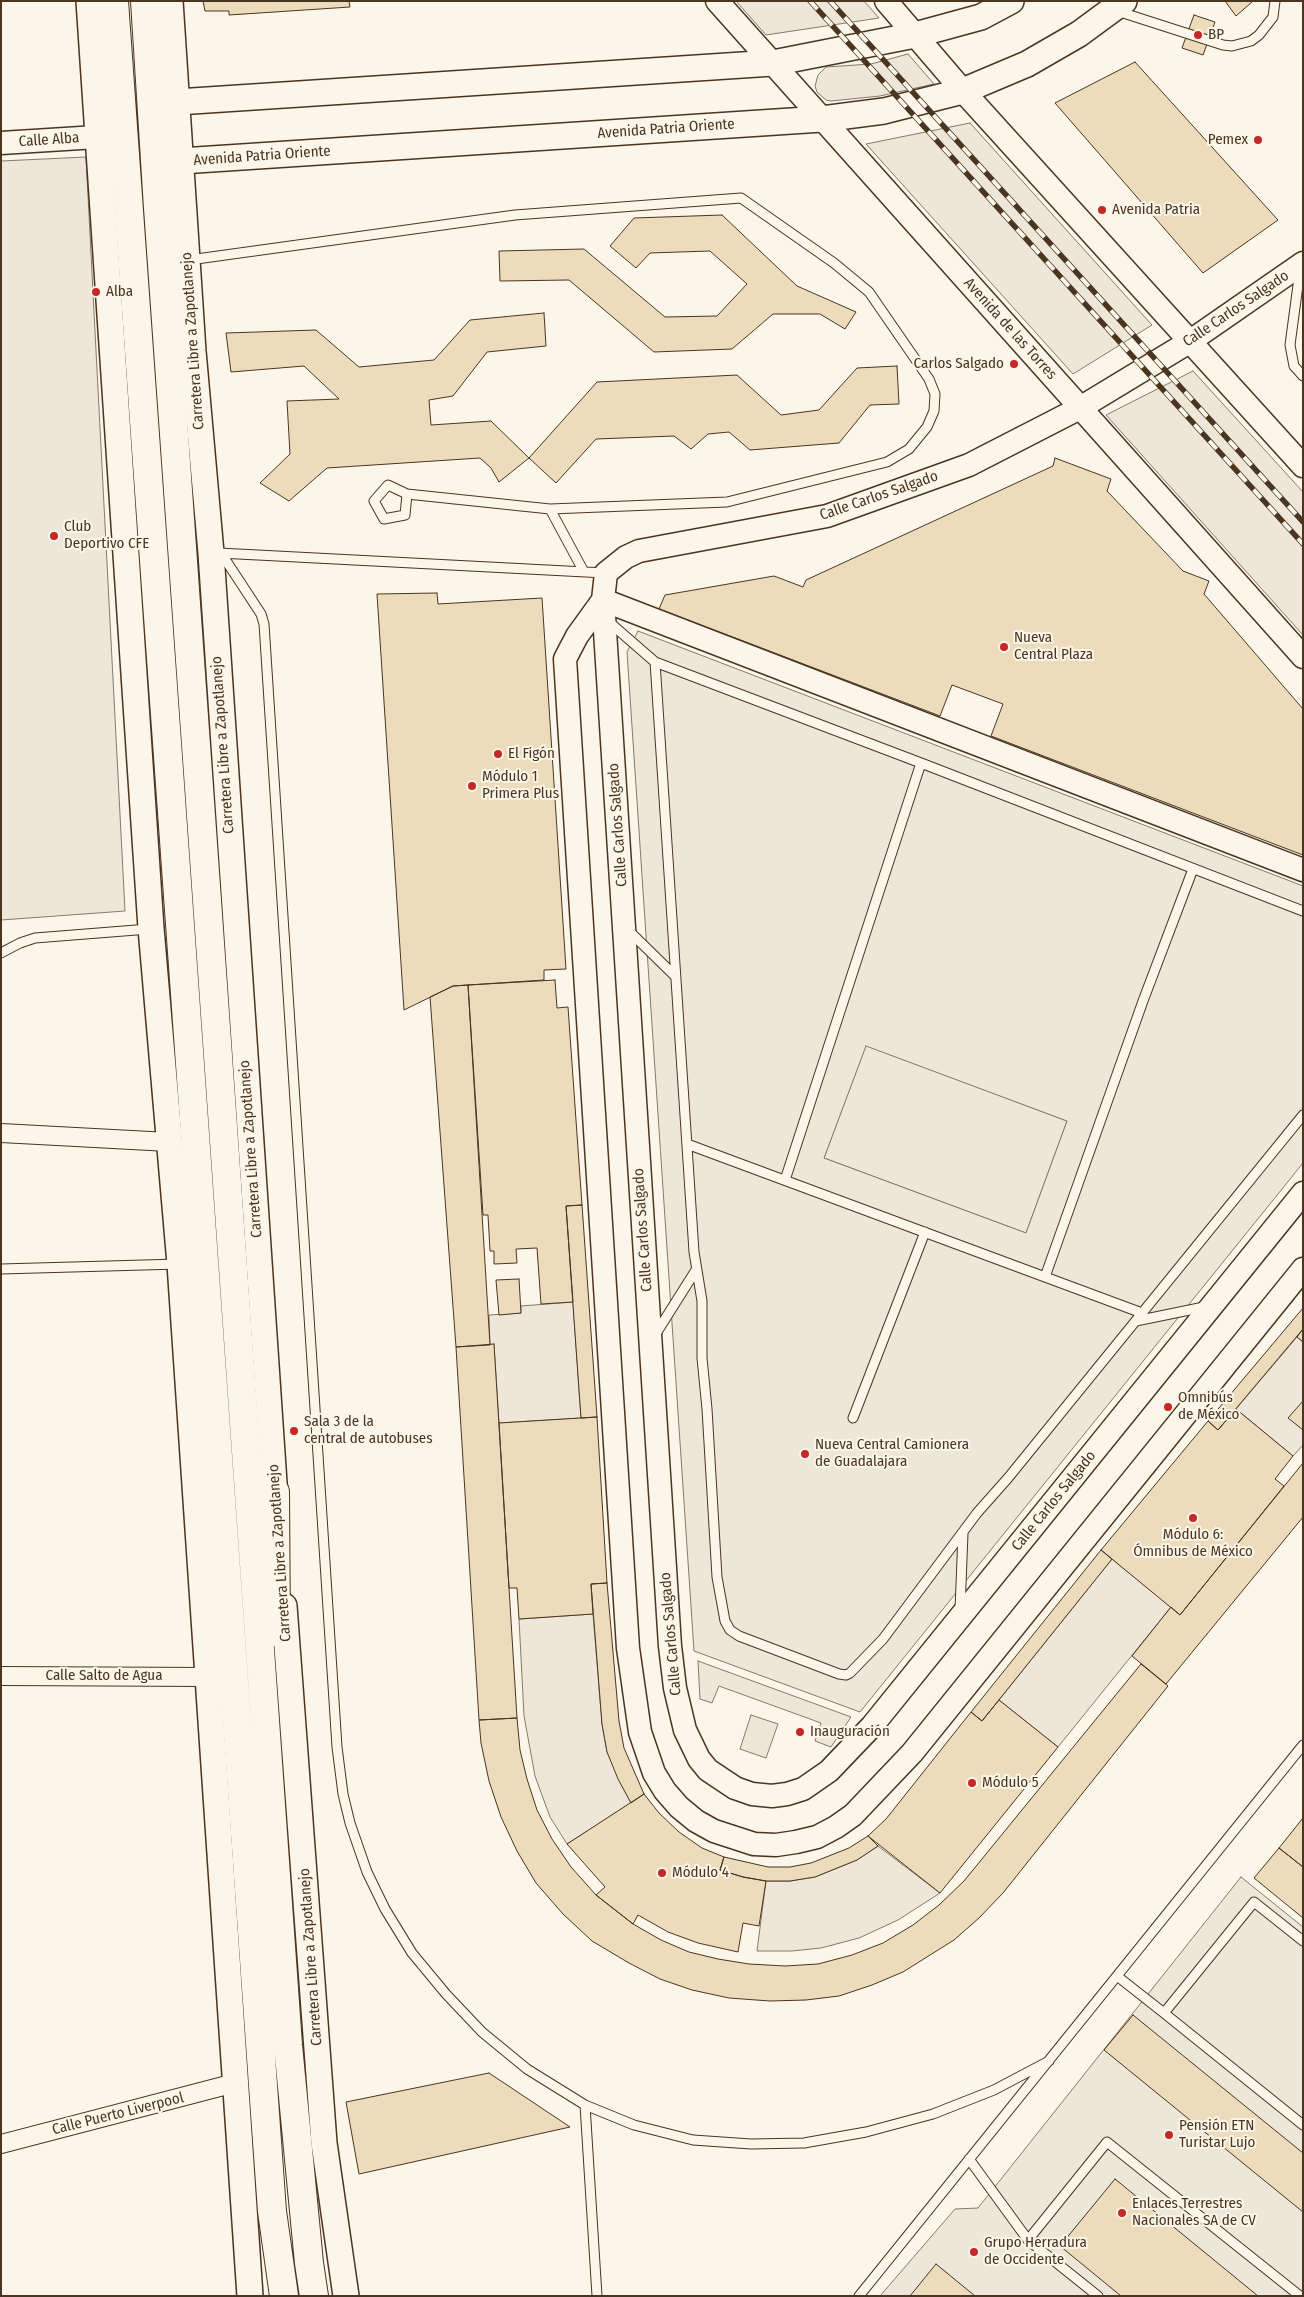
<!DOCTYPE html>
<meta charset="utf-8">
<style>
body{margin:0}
#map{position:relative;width:1304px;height:2297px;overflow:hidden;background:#fbf6e9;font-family:"Fira Sans Condensed",sans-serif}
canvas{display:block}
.frame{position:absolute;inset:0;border:2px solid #4a3520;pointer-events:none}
</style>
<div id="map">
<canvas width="1304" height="2297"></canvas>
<div class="frame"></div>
</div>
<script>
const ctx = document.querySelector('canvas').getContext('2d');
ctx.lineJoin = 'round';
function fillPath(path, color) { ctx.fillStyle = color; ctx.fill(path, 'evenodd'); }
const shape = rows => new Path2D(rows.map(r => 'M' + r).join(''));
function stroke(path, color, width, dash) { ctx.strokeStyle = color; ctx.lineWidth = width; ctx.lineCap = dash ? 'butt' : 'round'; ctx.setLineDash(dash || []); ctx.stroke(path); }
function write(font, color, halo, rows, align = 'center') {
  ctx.font = font + ' "Fira Sans Condensed",sans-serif'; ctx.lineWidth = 4; ctx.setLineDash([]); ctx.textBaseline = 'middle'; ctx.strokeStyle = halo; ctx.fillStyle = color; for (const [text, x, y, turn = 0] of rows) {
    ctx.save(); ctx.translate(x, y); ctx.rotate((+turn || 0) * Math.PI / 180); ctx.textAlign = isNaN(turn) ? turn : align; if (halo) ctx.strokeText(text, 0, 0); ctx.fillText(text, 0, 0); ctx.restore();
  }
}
const green = shape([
 [736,1,864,1,879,18,766,35,736,1],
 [908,54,934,84,880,96,831,101,826,100,817,92,815,86,818,75,826,67,871,64,908,54],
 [970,123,1152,325,1073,374,866,144,970,123],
 [86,157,125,911,1,920,1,161,86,157],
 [1193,371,1303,492,1303,635,1106,415,1193,371],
 [866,1045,1067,1121,1026,1233,824,1158,866,1045],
 [573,1302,581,1418,499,1423,494,1345,490,1345,489,1315,521,1313,521,1306,573,1302],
 [1297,1337,1303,1342,1303,1445,1293,1456,1236,1409,1297,1337],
 [1112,1559,1171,1607,1058,1747,999,1700,1112,1559],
 [593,1614,602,1724,607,1752,631,1803,567,1844,550,1817,535,1776,524,1716,519,1619,593,1614],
 [698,1661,851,1717,831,1747,815,1741,821,1723,719,1686,712,1703,700,1699,698,1661],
 [751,1715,778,1724,766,1758,740,1749,751,1715],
 [878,1846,940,1893,898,1920,859,1938,821,1948,792,1951,757,1951,766,1881,790,1881,815,1877,857,1860,878,1846]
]);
const parking = shape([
 [638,631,1303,886,1303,1163,860,1712,694,1651,627,652,638,631],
 [866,1046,1067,1121,1026,1233,824,1158,866,1046],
 [1241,1877,1303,1927,1303,2296,880,2296,955,2209,978,2208,1241,1877]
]);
const building = shape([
 [203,1,349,1,350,7,229,15,229,11,205,11,203,1],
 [1225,1,1253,1,1236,16,1225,1],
 [1194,15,1215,22,1203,55,1182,48,1194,15],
 [1135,62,1278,220,1203,273,1055,103,1135,62],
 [722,215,797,286,856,312,845,329,820,314,773,314,732,349,654,352,569,280,500,281,499,251,584,249,665,317,717,316,747,284,710,251,650,253,636,268,610,246,634,218,722,215],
 [544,313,546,346,487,352,453,396,429,400,431,425,491,421,529,458,499,482,491,468,480,458,327,468,289,501,260,483,290,454,287,401,339,399,304,366,231,372,226,333,316,330,359,367,434,360,470,320,544,313],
 [897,366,899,404,870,405,839,443,750,450,729,432,708,434,691,449,674,436,596,439,556,483,529,458,597,382,737,375,781,415,819,410,857,368,897,366],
 [1055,458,1111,479,1107,491,1183,571,1209,581,1204,594,1303,709,1303,855,991,736,1003,704,952,685,940,716,659,609,665,595,774,576,803,587,806,580,1053,466,1055,458],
 [437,593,438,604,542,598,566,969,544,970,544,980,453,986,404,1010,377,594,437,593],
 [555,980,557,1008,568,1007,582,1205,566,1206,573,1302,541,1304,537,1248,516,1249,517,1263,494,1264,494,1251,490,1251,488,1215,483,1215,468,985,555,980],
 [468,985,490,1345,456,1347,430,997,453,986,468,985],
 [582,1205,597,1417,581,1418,566,1206,582,1205],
 [519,1279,521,1313,499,1315,496,1280,519,1279],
 [1303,1308,1303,1329,1218,1430,1208,1421,1303,1308],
 [1303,1329,1303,1342,1297,1337,1303,1329],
 [494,1344,517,1718,479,1720,456,1347,494,1344],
 [1303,1401,1303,1430,1288,1418,1303,1401],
 [1236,1409,1293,1456,1275,1479,1284,1486,1180,1615,1101,1550,1208,1421,1218,1430,1236,1409],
 [597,1417,607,1583,591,1584,593,1614,519,1619,517,1588,509,1588,499,1423,597,1417],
 [1303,1463,1303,1517,1166,1684,1132,1656,1171,1607,1180,1615,1303,1463],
 [1101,1550,1112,1559,982,1721,971,1712,1101,1550],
 [607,1583,619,1721,624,1748,644,1794,631,1803,618,1779,607,1752,602,1724,591,1584,607,1583],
 [1141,1664,1168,1686,1003,1893,979,1918,954,1940,903,1972,872,1985,839,1996,806,2000,770,2001,729,1998,692,1990,660,1979,629,1963,592,1941,563,1914,536,1883,517,1851,501,1817,489,1781,481,1743,479,1720,517,1718,520,1750,527,1779,537,1810,552,1839,571,1867,596,1895,633,1924,661,1940,689,1952,718,1959,749,1964,785,1966,818,1964,852,1955,883,1943,913,1925,939,1905,964,1881,1141,1664],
 [999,1700,1058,1747,940,1893,868,1836,886,1819,971,1712,982,1721,999,1700],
 [644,1794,659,1813,679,1832,702,1848,724,1857,720,1870,743,1877,766,1881,759,1926,743,1923,738,1952,698,1943,668,1932,638,1915,633,1924,596,1895,605,1887,567,1844,644,1794],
 [1303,1818,1303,1867,1279,1848,1303,1818],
 [868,1836,878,1846,857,1860,815,1877,790,1881,766,1881,743,1877,720,1870,724,1857,768,1867,790,1867,811,1863,849,1848,868,1836],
 [1279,1848,1303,1867,1303,1918,1254,1878,1279,1848],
 [1133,2015,1303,2153,1303,2212,1104,2050,1133,2015],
 [489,2073,570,2127,359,2174,346,2102,489,2073],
 [1115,2179,1258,2296,1121,2296,1060,2246,1115,2179],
 [936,2264,975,2296,910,2296,936,2264]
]);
const service = shape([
 [1117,11,1223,45,1232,46,1251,41,1259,35,1273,17,1275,1],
 [189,260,515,215,741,198,834,263,869,292,929,379,935,394,934,411,927,427,909,449,887,462,727,502,550,509,407,494,388,485,374,501,384,519,405,515,407,494],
 [1300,270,1290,345,1294,366,1303,376],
 [550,509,584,572],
 [219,553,605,573],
 [221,553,261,614,264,624,337,1747,343,1794,350,1823,367,1872,385,1909,412,1953,446,1994,482,2032,527,2069,585,2105,634,2125,693,2140,751,2144,804,2143,866,2132,933,2114,994,2090,1049,2061],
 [609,622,655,662],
 [921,763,1303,911],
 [628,930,676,977],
 [1,953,20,943,35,938,149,929],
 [687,1144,1142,1313],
 [785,1180,921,763,655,662,694,1252,702,1301,702,1358,707,1409,717,1577,725,1621,730,1630,739,1636,839,1674,846,1675,850,1673,883,1639,977,1513,1008,1478,1303,1115],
 [1,1269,179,1264],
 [1045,1277,1143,1001,1193,869],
 [1136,1321,1204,1307],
 [655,1335,696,1270],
 [853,1418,925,1232],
 [960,1610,963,1533],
 [1303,1941,1254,1902,1164,2013,1303,2125],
 [1117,1976,1164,2013],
 [585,2105,597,2296],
 [969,2159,1028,2240],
 [859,2296,1303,1745],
 [1098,2296,1028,2240,1107,2142,1300,2296]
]);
const minor = shape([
 [1,1133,169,1142],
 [1,1676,206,1677],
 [1,2144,235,2083]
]);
const tertiary = shape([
 [717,1,1303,657],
 [886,1,963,91,1303,466],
 [1,143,97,137],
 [1303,263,1189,342,1080,408,969,465,827,516,639,551,626,557,606,573,603,600,670,1646,675,1688,685,1730,699,1759,708,1770,735,1788,752,1794,772,1796,787,1794,803,1789,829,1771,872,1726,1303,1193],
 [1303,870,603,600,577,636,565,659,628,1648,640,1732,654,1773,665,1791,679,1807,696,1821,714,1831,754,1844,776,1845,796,1842,817,1837,836,1827,853,1815,912,1753,1303,1269]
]);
const secondary = shape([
 [89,1,151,928,180,1264,250,2296],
 [170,1,193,351,211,553,276,1512],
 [177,102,773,63,915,35,981,17,1011,1],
 [181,161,822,119,884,111,963,91,1027,64,1079,34,1124,1],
 [284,1606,324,2143,346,2296]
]);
const primary = shape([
 [114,1,272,2211,284,2296],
 [145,1,158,208,288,2045,309,2263,314,2296],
 [275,1492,276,1632]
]);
const rail = shape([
 [810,1,1303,544],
 [830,1,1303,522]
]);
const markers = [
 [1198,35,5,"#c62828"],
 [1258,140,5,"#c62828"],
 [1102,210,5,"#c62828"],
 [96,292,5,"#c62828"],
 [1014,364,5,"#c62828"],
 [54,536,5,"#c62828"],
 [1004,647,5,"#c62828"],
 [498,754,5,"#c62828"],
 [472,786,5,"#c62828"],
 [1168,1407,5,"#c62828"],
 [294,1431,5,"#c62828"],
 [805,1454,5,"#c62828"],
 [1193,1518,5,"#c62828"],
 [800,1732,5,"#c62828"],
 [972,1783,5,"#c62828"],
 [662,1873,5,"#c62828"],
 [1169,2135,5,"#c62828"],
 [1122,2213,5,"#c62828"],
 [974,2252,5,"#c62828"]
];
const poiNames = [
 ["BP",1208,35],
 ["Pemex",1248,140,"right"],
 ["Avenida Patria",1112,210],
 ["Alba",106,292],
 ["Carlos Salgado",1004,364,"right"],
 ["Club",64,527],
 ["Deportivo CFE",64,544],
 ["Nueva",1014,638],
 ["Central Plaza",1014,655],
 ["El Figón",508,754],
 ["Módulo 1",482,777],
 ["Primera Plus",482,794],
 ["Omnibús",1178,1398],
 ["de México",1178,1415],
 ["Sala 3 de la",304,1422],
 ["central de autobuses",304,1439],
 ["Nueva Central Camionera",815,1445],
 ["de Guadalajara",815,1462],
 ["Módulo 6:",1193,1535,"center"],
 ["Ómnibus de México",1193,1552,"center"],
 ["Inauguración",810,1732],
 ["Módulo 5",982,1783],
 ["Módulo 4",672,1873],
 ["Pensión ETN",1179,2126],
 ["Turistar Lujo",1179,2143],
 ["Enlaces Terrestres",1132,2204],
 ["Nacionales SA de CV",1132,2221],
 ["Grupo Herradura",984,2243],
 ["de Occidente",984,2260]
];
const streetNames = [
 ["Avenida Patria Oriente",666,129,-4],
 ["Calle Alba",49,140,-4],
 ["Avenida Patria Oriente",262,156,-4],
 ["Calle Carlos Salgado",1236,309,-34],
 ["Avenida de las Torres",1010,329,48],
 ["Carretera Libre a Zapotlanejo",193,341,-94],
 ["Calle Carlos Salgado",879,496,-19],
 ["Carretera Libre a Zapotlanejo",223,745,-94],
 ["Calle Carlos Salgado",618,825,-94],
 ["Carretera Libre a Zapotlanejo",251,1149,-94],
 ["Calle Carlos Salgado",643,1230,-94],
 ["Calle Carlos Salgado",1054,1501,-51],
 ["Carretera Libre a Zapotlanejo",280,1553,-94],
 ["Calle Carlos Salgado",671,1634,-95],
 ["Calle Salto de Agua",104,1676],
 ["Carretera Libre a Zapotlanejo",311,1957,-94],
 ["Calle Puerto Liverpool",118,2114,-14]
];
fillPath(green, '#ede6d9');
stroke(green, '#887966', 1);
fillPath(parking, '#ede7d9');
stroke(parking, '#887966', 1);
fillPath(building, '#ecdcbc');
stroke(building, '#4a3520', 1);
stroke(service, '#4a3520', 11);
stroke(minor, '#4a3520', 20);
stroke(tertiary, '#4a3520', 25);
stroke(secondary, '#4a3520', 28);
stroke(primary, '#4a3520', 30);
stroke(service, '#fbf6e9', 9);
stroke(minor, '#fbf6e9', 18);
stroke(tertiary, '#fbf6e9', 22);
stroke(secondary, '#fbf6e9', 25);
stroke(primary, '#fbf6e9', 28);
stroke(rail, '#4a3520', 5.5);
stroke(rail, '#fbf6e9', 4, [11]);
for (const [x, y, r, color] of markers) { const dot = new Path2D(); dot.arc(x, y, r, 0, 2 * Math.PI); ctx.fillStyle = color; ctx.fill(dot); stroke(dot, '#fbf6e9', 2); }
write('15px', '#4a3520', '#fbf6e9', poiNames, 'left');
write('15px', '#4a3520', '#fbf6e9', streetNames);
</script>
